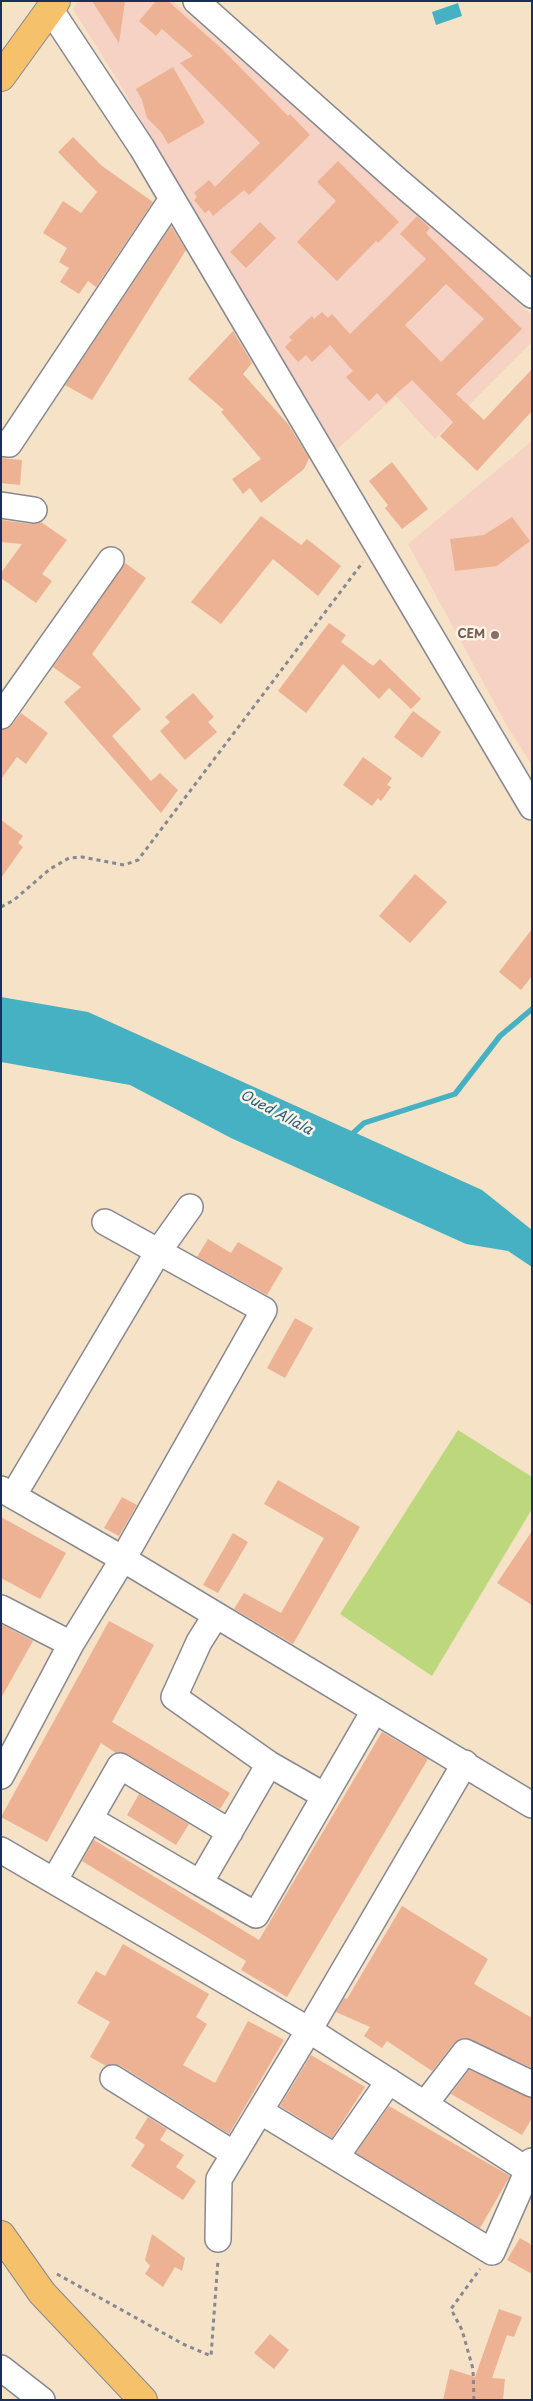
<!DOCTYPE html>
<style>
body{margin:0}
#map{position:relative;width:533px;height:2401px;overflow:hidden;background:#f5e2c7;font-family:"Playpen Sans",sans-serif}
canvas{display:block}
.frame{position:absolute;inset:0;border:2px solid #1b2f5e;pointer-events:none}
</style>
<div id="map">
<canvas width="533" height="2401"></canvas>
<div class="frame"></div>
</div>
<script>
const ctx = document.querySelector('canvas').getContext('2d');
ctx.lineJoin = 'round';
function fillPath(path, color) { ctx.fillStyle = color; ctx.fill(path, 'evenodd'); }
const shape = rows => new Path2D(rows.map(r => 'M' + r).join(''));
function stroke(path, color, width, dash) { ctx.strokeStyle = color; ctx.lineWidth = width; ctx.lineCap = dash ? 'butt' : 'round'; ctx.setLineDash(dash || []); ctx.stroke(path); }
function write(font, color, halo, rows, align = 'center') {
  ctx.font = font + ' "Playpen Sans",sans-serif'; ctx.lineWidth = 5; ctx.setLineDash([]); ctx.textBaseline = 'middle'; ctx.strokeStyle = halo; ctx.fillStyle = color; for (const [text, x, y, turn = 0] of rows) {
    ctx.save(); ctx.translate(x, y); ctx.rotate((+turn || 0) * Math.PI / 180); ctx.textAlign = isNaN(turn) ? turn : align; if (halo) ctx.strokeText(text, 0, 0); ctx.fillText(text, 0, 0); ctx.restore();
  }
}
const built = shape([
 [78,1,173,1,532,315,532,342,435,439,396,396,333,453,120,84,73,9],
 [532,441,532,765,507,726,408,544]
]);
const green = shape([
 [458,1430,532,1477,532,1509,432,1676,340,1614]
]);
const water = shape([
 [458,3,462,16,436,25,432,12],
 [1,997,88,1012,482,1190,532,1230,532,1267,508,1251,466,1244,231,1138,130,1085,1,1062]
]);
const stream = shape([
 [350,1136,364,1123,455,1094,500,1036,532,1009]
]);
const building = shape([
 [92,1,125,1,119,43],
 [156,1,168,1,222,49,288,116,290,114,310,135,249,195,244,190,213,216,209,210,205,213,194,200,197,197,194,193,209,180,215,187,260,143,180,63,193,56,162,29,156,36,139,21],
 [173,67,205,123,168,144,161,132,147,118,142,100,136,89],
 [73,137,102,166,153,202,96,287,88,281,79,294,60,282,69,268,59,262,67,248,43,233,63,201,81,213,97,192,58,152],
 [338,161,399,222,378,243,376,241,337,281,297,242,336,201,317,182],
 [417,216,430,228,426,233,522,329,456,394,484,420,532,369,532,411,477,471,440,436,453,422,412,380,386,403,377,393,369,401,346,377,353,371,330,345,312,362,306,355,298,362,285,347,292,340,289,337,312,316,314,319,322,312,328,318,332,314,350,334,426,259,400,234],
 [446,284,484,319,441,362,405,325],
 [260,222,276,238,246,268,230,252],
 [171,226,186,250,92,400,65,385],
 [233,331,252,363,243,374,288,424,309,458,304,469,261,503,250,488,243,494,232,479,261,459,221,412,224,410,188,379],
 [1,458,22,460,20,485,1,483],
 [392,462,428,509,402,529,385,508,388,505,369,481],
 [261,516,301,545,307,539,341,566,318,596,273,559,221,624,191,602],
 [512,517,530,541,497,566,455,571,450,539,484,535],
 [1,520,32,524,41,522,67,540,42,574,52,581,36,603,1,578,1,573,22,544,1,542],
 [125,563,146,578,92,654,141,709,112,736,151,781,160,773,178,790,161,813,64,702,81,687,53,667],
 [329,623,346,635,341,642,373,666,380,659,421,699,411,709,389,688,379,699,343,664,306,713,278,691],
 [193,693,214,717,208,722,217,732,185,760,160,731,170,722,165,717],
 [413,711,441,732,422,758,394,737],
 [21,713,48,733,26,764,17,757,1,779,1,730,12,725],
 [363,757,392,778,387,785,391,787,381,801,378,798,372,806,343,785],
 [1,820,23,836,18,843,23,847,1,878],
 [415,874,447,902,410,943,379,916],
 [532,929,532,976,521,990,499,972],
 [208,1239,231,1253,238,1242,283,1268,267,1295,197,1257],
 [295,1318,313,1328,285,1378,267,1368],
 [278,1480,360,1527,293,1644,234,1609,244,1593,281,1613,324,1538,264,1504],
 [122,1497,137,1505,119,1536,104,1528],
 [1,1517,66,1553,40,1599,1,1578],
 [532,1531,532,1605,497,1583],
 [233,1533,248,1542,218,1593,203,1585],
 [109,1621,154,1645,112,1722,230,1793,220,1809,127,1754,116,1753,101,1743,47,1842,1,1817],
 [1,1624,33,1641,1,1698],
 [382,1732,428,1759,287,1997,241,1970,246,1961,82,1861,94,1840,259,1940],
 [139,1794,189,1824,176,1845,127,1815],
 [402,1906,488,1959,474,1984,532,2018,532,2068,464,2038,454,2043,432,2071,387,2041,382,2048,364,2036,370,2027,336,2012,344,1998,347,1999],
 [123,1944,209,1994,196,2017,207,2024,183,2065,215,2083,248,2021,284,2040,229,2134,121,2066,113,2064,106,2066,90,2057,110,2022,77,2003,96,1971,105,1976],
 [311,2055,365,2087,332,2138,280,2106],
 [469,2070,532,2098,532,2118,522,2135,451,2094],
 [389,2106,510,2176,480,2228,356,2153],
 [148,2117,167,2129,160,2140,184,2155,176,2167,196,2181,183,2200,131,2166,145,2145,135,2138],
 [152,2234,185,2258,182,2271,175,2267,163,2287,145,2274,150,2266,145,2260],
 [520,2238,532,2245,532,2274,507,2260],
 [499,2309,522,2317,514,2337,507,2335,492,2378,505,2379,503,2400,443,2400,450,2369,475,2377],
 [270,2334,289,2350,274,2369,254,2353]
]);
const path = shape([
 [1,907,14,900,50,869,69,858,82,857,124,865,138,860,363,562],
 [57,2274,183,2344,211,2356,218,2260],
 [474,2400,473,2369,462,2330,451,2309,480,2269]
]);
const minor = shape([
 [196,1,396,179,532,295],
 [50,9,142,148,532,807],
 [1,443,9,444,172,199],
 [1,505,34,510],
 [1,716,111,560],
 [1,1489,123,1559,532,1805],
 [13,1496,158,1252,190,1207],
 [1,1608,71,1644,1,1776],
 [216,1615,199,1642,174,1697,269,1764,325,1796],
 [71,1644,123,1559,264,1310,105,1222],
 [269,1764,200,1883,256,1915,374,1711],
 [90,1819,200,1883],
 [1,1850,309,2030,529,2171],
 [54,1881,120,1766,230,1832],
 [113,2078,234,2154],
 [425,2104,465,2052,532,2084],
 [260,2111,492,2252,532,2161],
 [336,2157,389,2081],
 [218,2239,219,2179,309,2030,465,1763],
 [1,2368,42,2400]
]);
const major = shape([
 [1,77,56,1],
 [1,2235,42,2293,143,2400]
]);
const markers = [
 [495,635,5,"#8d6e63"]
];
const educationNames = [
 ["CEM",485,635]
];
const waterNames = [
 ["Oued Allala",276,1113,28]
];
fillPath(built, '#f5d2c3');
fillPath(green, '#bdd77c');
fillPath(water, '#45b1c2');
stroke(stream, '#45b1c2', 5.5);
fillPath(building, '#ecb293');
stroke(minor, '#888892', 28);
stroke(major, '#888892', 30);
stroke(path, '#888892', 3, [4, 4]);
stroke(minor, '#fff', 25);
stroke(major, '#f5c16b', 28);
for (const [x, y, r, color] of markers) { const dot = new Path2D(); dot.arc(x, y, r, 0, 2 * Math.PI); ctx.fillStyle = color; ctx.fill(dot); stroke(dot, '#fcf5e5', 2); }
write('bold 12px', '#785e54', '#fcf5e5', educationNames, 'right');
write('italic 14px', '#2a5c81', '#fcf5e5', waterNames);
</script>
